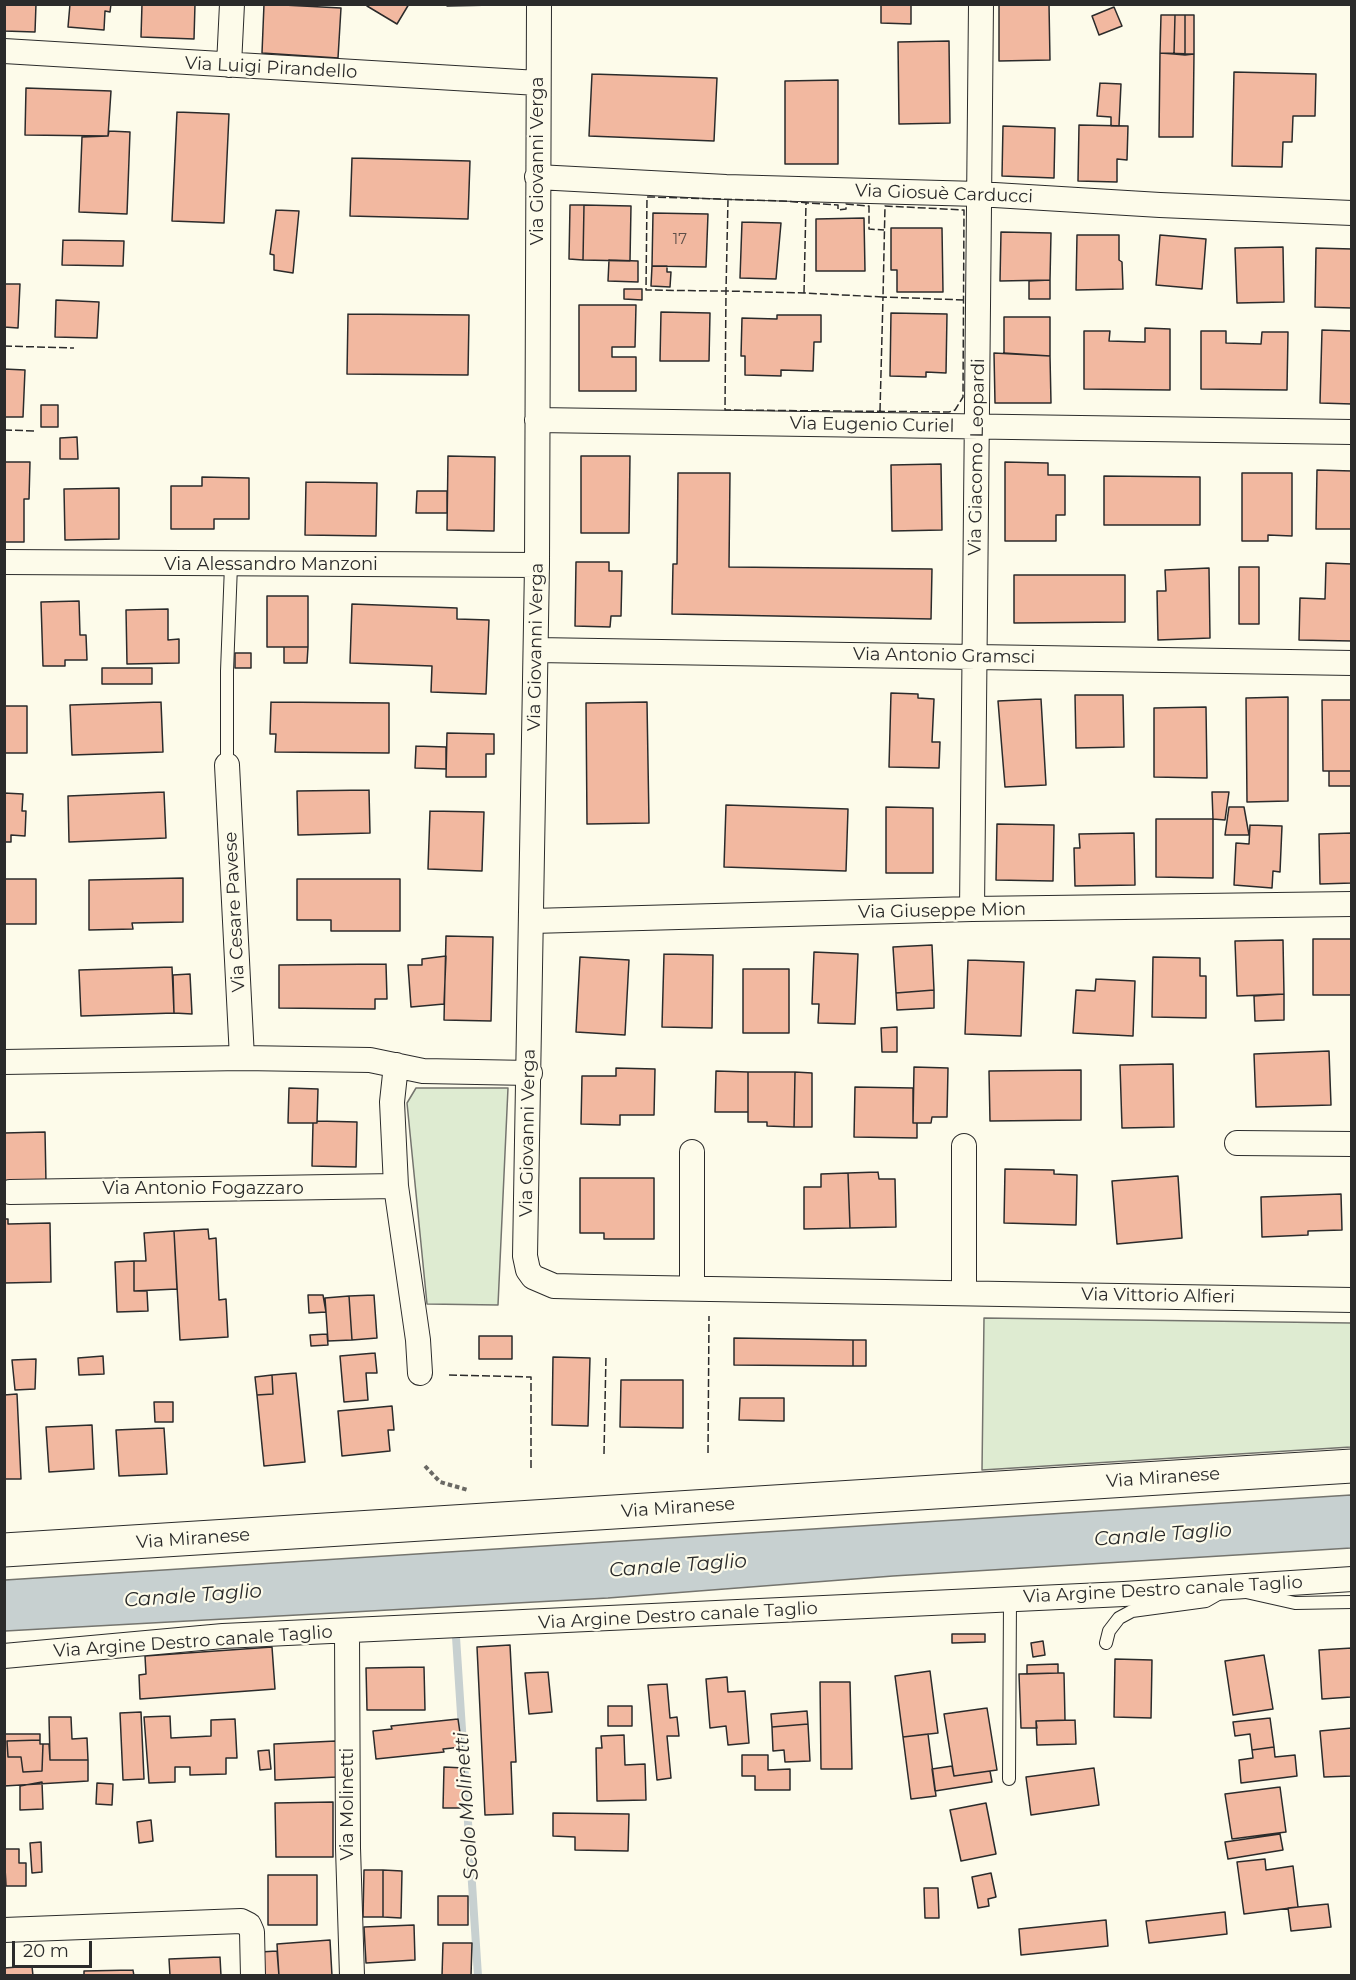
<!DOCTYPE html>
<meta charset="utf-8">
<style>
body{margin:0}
#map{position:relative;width:1356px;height:1980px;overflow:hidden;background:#fdfbea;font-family:Montserrat,sans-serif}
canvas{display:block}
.frame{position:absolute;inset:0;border:6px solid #2b2b2b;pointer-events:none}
.scale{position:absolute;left:12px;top:1941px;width:80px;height:27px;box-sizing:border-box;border:3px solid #2b2b2b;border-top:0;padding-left:8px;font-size:18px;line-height:21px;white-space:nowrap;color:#2b2b2b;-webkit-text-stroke:4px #fdfbea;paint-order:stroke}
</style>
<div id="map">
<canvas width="1356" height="1980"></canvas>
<div class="frame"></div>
<div class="scale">20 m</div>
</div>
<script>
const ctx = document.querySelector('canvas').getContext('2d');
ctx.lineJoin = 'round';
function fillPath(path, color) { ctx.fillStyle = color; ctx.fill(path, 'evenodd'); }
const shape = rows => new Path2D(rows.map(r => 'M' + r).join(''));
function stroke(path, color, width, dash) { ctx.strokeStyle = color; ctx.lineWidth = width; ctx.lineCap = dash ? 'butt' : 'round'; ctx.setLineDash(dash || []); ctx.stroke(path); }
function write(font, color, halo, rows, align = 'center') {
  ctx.font = font + ' Montserrat,sans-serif'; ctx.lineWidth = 4.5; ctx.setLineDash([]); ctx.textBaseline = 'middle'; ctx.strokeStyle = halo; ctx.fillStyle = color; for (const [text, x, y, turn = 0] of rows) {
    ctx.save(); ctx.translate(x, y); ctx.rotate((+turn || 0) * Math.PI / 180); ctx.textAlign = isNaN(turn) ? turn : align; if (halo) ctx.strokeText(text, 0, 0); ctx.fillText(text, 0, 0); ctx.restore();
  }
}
const green = shape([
 [416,1088,508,1088,498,1305,427,1304,407,1103,416,1088],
 [984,1318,1351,1323,1351,1447,982,1470,984,1318]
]);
const water = shape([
 [1351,1495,1351,1548,893,1576,608,1598,5,1631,5,1580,1351,1495]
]);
const stream = shape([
 [456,1637,478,1976]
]);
const building = shape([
 [4,4,36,4,35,32,4,31,4,4],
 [70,4,111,4,110,12,105,11,104,30,68,27,70,4],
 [142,4,195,4,194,39,141,37,142,4],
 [264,4,341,8,338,58,262,53,264,4],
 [368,4,409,4,397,24,367,6,368,4],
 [446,4,494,4,494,5,447,6,446,4],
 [881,4,911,4,911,24,881,23,881,4],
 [999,4,1049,4,1050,60,999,61,999,4],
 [1114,7,1122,26,1099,35,1092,16,1114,7],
 [1161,15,1175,15,1174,54,1160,53,1161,15],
 [1175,15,1185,15,1185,55,1174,54,1175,15],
 [1185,15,1194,15,1194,54,1185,55,1185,15],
 [949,41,950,123,899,124,898,42,949,41],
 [1160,53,1194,54,1193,137,1159,137,1160,53],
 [1234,72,1316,74,1315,116,1293,116,1292,142,1283,142,1282,167,1232,166,1234,72],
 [592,74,717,78,714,141,589,136,592,74],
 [838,80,838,164,785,164,785,81,838,80],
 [1100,83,1121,84,1119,126,1111,126,1111,117,1097,116,1100,83],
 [26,88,111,91,108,136,25,135,26,88],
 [177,112,229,114,224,223,172,221,177,112],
 [1079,125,1128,126,1127,160,1117,159,1117,182,1078,181,1079,125],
 [1003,126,1055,128,1054,178,1002,176,1003,126],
 [109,131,130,132,127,214,79,212,82,137,108,136,109,131],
 [352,158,470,161,468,219,350,216,352,158],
 [570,205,584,205,583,260,569,259,570,205],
 [584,205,631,206,630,261,583,260,584,205],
 [276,210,299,211,293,273,274,270,274,255,270,254,276,210],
 [653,213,708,214,706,267,652,266,653,213],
 [864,218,865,271,816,271,816,219,864,218],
 [742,222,781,223,776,279,740,278,742,222],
 [891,228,942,228,943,292,897,292,897,270,891,270,891,228],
 [1001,232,1051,233,1050,280,1000,281,1001,232],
 [1077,235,1119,235,1119,260,1122,262,1123,289,1076,290,1077,235],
 [1160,235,1206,239,1202,289,1156,285,1160,235],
 [63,240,124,241,123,266,62,265,63,240],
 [1283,247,1284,302,1237,303,1235,248,1283,247],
 [1316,248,1352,249,1352,308,1315,307,1316,248],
 [609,260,638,261,638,282,608,281,609,260],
 [652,266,667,266,667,272,671,272,670,287,651,286,652,266],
 [1050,280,1050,299,1029,299,1029,281,1050,280],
 [4,284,20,284,18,328,4,327,4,284],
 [624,289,642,289,642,300,624,299,624,289],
 [56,300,99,302,97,338,55,337,56,300],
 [579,305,636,305,635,347,612,347,612,357,636,357,636,391,579,391,579,305],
 [661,312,710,313,709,361,660,361,661,312],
 [891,313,947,314,946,373,926,372,926,377,890,376,891,313],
 [348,314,469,315,468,375,347,374,348,314],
 [777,315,821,315,821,342,814,342,813,371,781,370,781,376,745,375,745,356,741,356,742,318,777,319,777,315],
 [1004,317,1050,317,1050,356,1004,353,1004,317],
 [1145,328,1170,329,1170,390,1084,389,1084,331,1110,331,1109,341,1145,342,1145,328],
 [1322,330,1352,331,1352,404,1320,403,1322,330],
 [1201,331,1226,331,1226,343,1261,344,1262,332,1288,332,1287,390,1201,389,1201,331],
 [994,353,1050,356,1051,403,995,403,994,353],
 [4,369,25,370,23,417,4,417,4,369],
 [41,405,58,405,58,427,41,427,41,405],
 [77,437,78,459,60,459,60,438,77,437],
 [448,456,495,457,494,531,447,530,448,456],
 [581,456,630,456,629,533,581,533,581,456],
 [4,462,30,462,29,499,24,499,24,542,4,542,4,462],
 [1005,462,1048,463,1048,475,1065,475,1065,515,1056,515,1056,541,1005,541,1005,462],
 [941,464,942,530,892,531,891,465,941,464],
 [1317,470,1352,471,1352,529,1316,529,1317,470],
 [678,473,730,473,729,567,932,569,931,619,672,614,673,564,677,564,678,473],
 [1242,473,1292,473,1292,536,1268,535,1268,541,1242,541,1242,473],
 [1104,476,1200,477,1200,525,1104,525,1104,476],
 [202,477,249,478,249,519,214,519,214,529,171,529,171,486,202,486,202,477],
 [306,482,377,483,376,536,305,535,306,482],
 [119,488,119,539,65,540,64,489,119,488],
 [417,491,447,491,447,513,416,513,417,491],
 [576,562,609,562,609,571,622,571,621,616,611,616,610,627,575,626,576,562],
 [1326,563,1352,564,1352,641,1299,640,1300,598,1325,599,1326,563],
 [1239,567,1259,567,1259,624,1239,624,1239,567],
 [1209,568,1210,638,1158,640,1157,591,1166,591,1165,570,1209,568],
 [1014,575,1125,575,1125,622,1014,623,1014,575],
 [267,596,308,596,308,647,267,647,267,596],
 [79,601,80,635,86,635,87,660,65,660,65,666,43,666,41,602,79,601],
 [352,604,457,608,457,619,489,620,486,694,431,692,432,666,350,663,352,604],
 [168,609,168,640,179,639,179,663,127,664,126,610,168,609],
 [284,647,308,647,307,663,284,663,284,647],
 [235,653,251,653,251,668,235,668,235,653],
 [102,668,152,668,152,684,102,684,102,668],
 [891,693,918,694,918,698,934,699,932,742,940,742,939,768,889,767,891,693],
 [1075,695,1123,695,1124,747,1076,748,1075,695],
 [1288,697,1288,801,1247,802,1246,698,1288,697],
 [1041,699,1046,785,1005,787,998,701,1041,699],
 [1322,700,1352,700,1352,771,1323,771,1322,700],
 [161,702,163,752,72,755,70,705,161,702],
 [271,702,389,703,389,753,275,752,276,734,270,734,271,702],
 [647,702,649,823,587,824,586,703,647,702],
 [4,706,27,706,27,753,4,753,4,706],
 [1206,707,1207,778,1154,777,1154,708,1206,707],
 [447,733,494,734,494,754,486,754,486,777,446,777,447,733],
 [416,746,446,747,446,769,415,768,416,746],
 [1329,771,1352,771,1352,786,1329,786,1329,771],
 [369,790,370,833,298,835,297,791,369,790],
 [164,792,166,838,69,842,68,796,164,792],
 [1212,792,1229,792,1225,820,1213,819,1212,792],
 [4,793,23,794,22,811,26,811,25,836,11,835,11,842,4,842,4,793],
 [726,805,848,809,846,871,724,867,726,805],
 [886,807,933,808,933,873,886,873,886,807],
 [1229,807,1244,807,1249,835,1225,835,1229,807],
 [430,811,484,812,482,871,428,869,430,811],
 [1156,819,1213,819,1213,878,1156,877,1156,819],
 [997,824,1054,825,1053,881,996,880,997,824],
 [1250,825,1282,826,1280,872,1273,871,1272,888,1234,885,1236,843,1249,844,1250,825],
 [1134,833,1135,885,1075,886,1074,848,1080,848,1079,834,1134,833],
 [1352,833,1352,883,1320,884,1319,834,1352,833],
 [183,878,183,922,132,923,133,929,89,930,89,880,183,878],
 [4,879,36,879,36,924,4,924,4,879],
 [297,879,400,879,400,931,331,931,331,920,297,920,297,879],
 [446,936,493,937,491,1021,444,1020,446,936],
 [1313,939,1352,939,1352,995,1313,995,1313,939],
 [1283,940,1284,994,1237,996,1235,941,1283,940],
 [932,945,934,990,896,993,893,947,932,945],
 [814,952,858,954,855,1024,818,1023,819,1004,812,1004,814,952],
 [664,954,713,955,712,1028,662,1027,664,954],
 [446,956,444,1004,411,1007,408,965,422,965,422,959,446,956],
 [580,957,629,960,625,1035,576,1032,580,957],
 [1153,957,1200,958,1200,976,1206,976,1206,1018,1152,1017,1153,957],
 [968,960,1024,962,1021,1036,965,1034,968,960],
 [386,964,387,999,375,999,375,1009,279,1008,279,965,386,964],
 [172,967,174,1013,81,1016,79,970,172,967],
 [743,969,789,969,789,1033,743,1033,743,969],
 [190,974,192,1014,174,1013,173,975,190,974],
 [1096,979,1135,981,1133,1036,1073,1033,1076,990,1095,991,1096,979],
 [934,990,934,1008,897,1010,896,993,934,990],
 [1284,994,1284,1020,1255,1021,1254,996,1284,994],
 [897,1027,897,1052,882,1052,881,1028,897,1027],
 [1329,1051,1331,1105,1256,1107,1254,1054,1329,1051],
 [1173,1064,1174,1127,1122,1128,1120,1065,1173,1064],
 [914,1067,948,1068,947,1117,932,1117,931,1123,913,1123,914,1067],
 [616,1068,655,1069,654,1115,620,1115,620,1125,581,1124,582,1076,616,1076,616,1068],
 [1081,1070,1081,1120,990,1121,989,1071,1081,1070],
 [716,1071,748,1072,748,1112,715,1112,716,1071],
 [748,1072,795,1072,794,1127,767,1126,767,1122,748,1122,748,1072],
 [795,1072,812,1073,812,1127,794,1127,795,1072],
 [855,1087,913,1088,913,1123,917,1123,917,1138,854,1137,855,1087],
 [289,1088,318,1089,317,1123,288,1123,289,1088],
 [317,1121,357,1122,356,1167,312,1166,313,1123,317,1123,317,1121],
 [45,1132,46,1183,4,1184,4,1133,45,1132],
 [1005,1169,1054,1170,1054,1174,1077,1175,1076,1225,1004,1223,1005,1169],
 [878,1172,879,1179,895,1179,896,1227,850,1228,848,1173,878,1172],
 [848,1173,850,1228,804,1229,804,1187,821,1187,821,1174,848,1173],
 [1178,1176,1182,1238,1117,1244,1112,1181,1178,1176],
 [580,1178,654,1178,654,1239,604,1239,604,1233,580,1233,580,1178],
 [1341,1194,1342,1230,1308,1231,1308,1235,1262,1237,1261,1197,1341,1194],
 [4,1219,8,1219,8,1224,50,1223,51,1282,4,1283,4,1219],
 [208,1229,209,1239,216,1238,219,1300,226,1299,228,1337,180,1340,174,1231,208,1229],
 [174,1231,177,1289,134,1291,134,1261,146,1261,144,1233,174,1231],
 [134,1261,134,1291,147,1291,148,1311,117,1312,115,1262,134,1261],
 [308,1295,323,1295,326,1312,309,1313,308,1295],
 [374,1295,377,1338,352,1340,349,1296,374,1295],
 [349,1296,352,1340,328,1341,325,1298,349,1296],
 [327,1334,328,1345,311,1346,310,1335,327,1334],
 [479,1336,512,1336,512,1359,479,1359,479,1336],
 [734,1338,853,1340,853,1366,734,1365,734,1338],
 [853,1340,866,1340,866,1366,853,1366,853,1340],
 [375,1353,377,1373,366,1373,368,1400,344,1402,340,1356,375,1353],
 [103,1356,104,1374,79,1375,78,1358,103,1356],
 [553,1357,590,1358,588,1426,552,1425,553,1357],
 [36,1359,35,1389,15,1390,12,1360,36,1359],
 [296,1373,305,1462,264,1466,257,1395,273,1394,272,1375,296,1373],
 [272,1375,273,1394,257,1395,255,1377,272,1375],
 [621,1380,683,1380,683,1428,620,1427,621,1380],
 [17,1394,21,1479,4,1479,4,1395,17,1394],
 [740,1398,784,1398,784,1421,739,1420,740,1398],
 [154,1402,173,1402,173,1422,155,1422,154,1402],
 [392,1406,394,1430,388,1430,390,1451,342,1456,338,1411,392,1406],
 [92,1425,94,1469,49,1472,46,1427,92,1425],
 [164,1428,167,1474,119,1476,116,1430,164,1428],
 [952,1634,985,1634,985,1642,952,1643,952,1634],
 [1043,1641,1045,1655,1033,1657,1031,1643,1043,1641],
 [510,1645,516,1762,511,1762,513,1814,485,1815,477,1647,510,1645],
 [272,1647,275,1689,140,1699,139,1675,146,1674,145,1656,272,1647],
 [1352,1648,1351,1697,1322,1699,1319,1650,1352,1648],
 [1264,1655,1273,1709,1233,1715,1225,1661,1264,1655],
 [1115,1659,1152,1660,1151,1718,1114,1717,1115,1659],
 [1058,1664,1058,1673,1027,1674,1027,1665,1058,1664],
 [424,1667,425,1710,367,1710,366,1668,424,1667],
 [930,1671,938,1733,903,1737,895,1676,930,1671],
 [548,1672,552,1712,529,1714,525,1673,548,1672],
 [1058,1673,1064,1673,1065,1720,1036,1721,1037,1728,1021,1728,1019,1674,1058,1673],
 [727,1677,728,1692,745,1691,749,1743,728,1745,726,1726,710,1728,706,1679,727,1677],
 [820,1682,850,1682,852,1769,821,1769,820,1682],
 [667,1684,670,1718,677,1717,679,1736,667,1736,671,1778,657,1780,648,1685,667,1684],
 [608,1706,632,1706,632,1726,608,1726,608,1706],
 [987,1708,997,1770,954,1776,944,1714,987,1708],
 [807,1711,808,1724,772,1727,771,1714,807,1711],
 [141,1712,144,1779,123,1780,120,1713,141,1712],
 [170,1716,171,1738,211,1736,211,1720,235,1719,237,1758,226,1758,226,1774,190,1775,190,1767,175,1767,175,1782,149,1783,144,1717,170,1716],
 [49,1717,71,1717,72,1739,87,1738,88,1760,50,1760,49,1717],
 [1270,1718,1274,1747,1252,1750,1250,1734,1235,1736,1233,1722,1270,1718],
 [458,1719,462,1747,443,1749,444,1752,376,1759,373,1731,392,1729,391,1726,458,1719],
 [1075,1720,1076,1744,1037,1745,1036,1721,1075,1720],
 [808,1724,810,1761,785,1762,784,1750,773,1751,772,1727,808,1724],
 [1352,1728,1352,1776,1324,1777,1320,1731,1352,1728],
 [4,1734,40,1734,40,1740,7,1741,8,1757,21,1757,23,1772,42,1771,43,1744,49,1744,50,1760,88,1760,88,1781,4,1786,4,1734],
 [928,1734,936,1796,911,1799,903,1737,928,1734],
 [624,1735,625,1765,645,1764,646,1800,597,1801,596,1748,602,1748,601,1736,624,1735],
 [40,1740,40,1744,43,1744,42,1771,23,1772,21,1757,8,1757,7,1741,40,1740],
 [336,1741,337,1777,275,1780,274,1744,336,1741],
 [1274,1747,1275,1757,1295,1755,1297,1776,1241,1783,1239,1760,1253,1758,1252,1750,1274,1747],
 [269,1750,271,1769,260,1770,258,1751,269,1750],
 [742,1755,768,1755,768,1770,790,1769,790,1790,755,1790,755,1776,742,1776,742,1755],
 [952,1766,954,1776,990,1771,992,1782,935,1791,932,1769,952,1766],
 [444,1767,464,1768,463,1808,443,1808,444,1767],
 [1094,1768,1099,1805,1031,1815,1026,1777,1094,1768],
 [42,1782,43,1809,20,1810,20,1786,42,1782],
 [97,1783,113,1784,112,1805,96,1804,97,1783],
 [1280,1787,1286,1832,1232,1839,1225,1794,1280,1787],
 [333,1802,333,1857,276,1857,275,1803,333,1802],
 [986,1803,996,1854,961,1861,950,1810,986,1803],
 [553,1813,629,1814,628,1851,575,1850,575,1837,553,1836,553,1813],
 [151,1820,153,1841,139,1843,137,1822,151,1820],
 [1280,1834,1283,1850,1228,1859,1225,1842,1280,1834],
 [41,1842,42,1872,32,1873,30,1843,41,1842],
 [4,1849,19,1849,19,1863,26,1863,26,1886,6,1886,4,1849],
 [1265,1859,1266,1870,1293,1866,1298,1907,1244,1914,1237,1862,1265,1859],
 [364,1870,383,1870,383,1917,363,1917,364,1870],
 [383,1870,402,1871,401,1918,383,1917,383,1870],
 [991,1873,996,1897,988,1899,989,1906,978,1908,972,1877,991,1873],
 [268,1875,317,1875,317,1925,268,1925,268,1875],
 [924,1888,938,1888,939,1918,925,1918,924,1888],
 [438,1896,468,1896,468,1925,438,1925,438,1896],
 [1328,1904,1331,1927,1291,1931,1288,1908,1328,1904],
 [1225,1912,1227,1934,1149,1943,1146,1921,1225,1912],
 [1106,1920,1108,1946,1021,1955,1019,1929,1106,1920],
 [414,1925,415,1960,366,1963,364,1927,414,1925],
 [330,1940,332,1976,279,1976,277,1944,330,1940],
 [443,1943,472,1943,471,1976,442,1976,443,1943],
 [277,1951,279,1976,262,1976,260,1952,277,1951],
 [220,1957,221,1976,170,1976,169,1959,220,1957],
 [32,1966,33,1976,4,1976,4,1968,32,1966],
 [133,1970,134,1976,84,1976,84,1971,133,1970]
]);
const path = shape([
 [425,1466,440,1482,468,1490]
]);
const service = shape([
 [227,765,227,671,231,565],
 [1246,1592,1295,1603,1352,1602],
 [1106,1643,1109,1631,1119,1618,1132,1611,1206,1601,1220,1593],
 [1009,1779,1010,1599]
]);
const minor = shape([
 [539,4,537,565,525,1256,528,1270,533,1277,554,1286,594,1287,1352,1300],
 [4,51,538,83],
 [229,65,232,4],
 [537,177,726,187,978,194,1160,205,1352,213],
 [537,420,1352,432],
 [4,562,537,565],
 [536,650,1352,663],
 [227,765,242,1058],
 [972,909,981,4],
 [532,921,972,909,1352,904],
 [4,1062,242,1058,370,1060,423,1071,530,1073],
 [396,1065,392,1102,396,1186,418,1340,420,1373],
 [1237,1143,1352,1144],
 [964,1146,964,1292],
 [692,1152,692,1288],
 [10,1192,396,1186],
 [347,1632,348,1848,352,1976],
 [4,1656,223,1636,1124,1594,1352,1579],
 [4,1930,241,1921,249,1925,252,1932,253,1976]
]);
const secondary = shape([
 [4,1550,1352,1466]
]);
const fence = shape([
 [728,199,726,291,725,410,949,412,955,410,963,397,964,210,885,206,883,297,804,293,726,291,718,291,646,290,647,197,654,197,782,201,838,205,838,210,846,209,846,204,869,206,869,229,884,230],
 [804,293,806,203],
 [4,346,74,348],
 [880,411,883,297,964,300],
 [4,430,37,431],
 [449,1375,531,1377,531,1469],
 [708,1453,709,1316],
 [604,1454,606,1355]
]);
const numberNames = [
 ["17",680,240]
];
const streetNames = [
 ["Via Luigi Pirandello",271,68,3],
 ["Via Giovanni Verga",538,161,-90],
 ["Via Giosuè Carducci",944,194,2],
 ["Via Eugenio Curiel",872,425,1],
 ["Via Giacomo Leopardi",977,457,-89],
 ["Via Alessandro Manzoni",271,565],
 ["Via Giovanni Verga",536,647,-89],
 ["Via Antonio Gramsci",944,656,1],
 ["Via Giuseppe Mion",942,911,-1],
 ["Via Cesare Pavese",235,912,-93],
 ["Via Giovanni Verga",528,1133,-89],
 ["Via Antonio Fogazzaro",203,1189],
 ["Via Vittorio Alfieri",1158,1296,1],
 ["Via Miranese",1163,1478,-4],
 ["Via Miranese",678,1508,-4],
 ["Via Miranese",193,1539,-4],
 ["Via Argine Destro canale Taglio",1163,1590,-3],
 ["Via Argine Destro canale Taglio",678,1616,-3],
 ["Via Argine Destro canale Taglio",193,1642,-4],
 ["Via Molinetti",348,1804,-90]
];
const waterNames = [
 ["Canale Taglio",1163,1535,-4],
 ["Canale Taglio",678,1566,-4],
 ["Canale Taglio",193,1596,-4],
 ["Scolo Molinetti",467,1806,-94]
];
fillPath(green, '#deebd1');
stroke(green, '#74746e', 1.5);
fillPath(water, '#c7d0d0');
stroke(water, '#74746e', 1.5);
stroke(stream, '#c7d0d0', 8);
fillPath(building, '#f2b8a0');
stroke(building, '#2b2b2b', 1.5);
stroke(service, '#2b2b2b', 14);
stroke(minor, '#2b2b2b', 26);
stroke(secondary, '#2b2b2b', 35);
stroke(path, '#6a6964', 4, [4.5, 3]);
stroke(service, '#fdfbea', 12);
stroke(minor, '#fdfbea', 24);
stroke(secondary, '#fdfbea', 33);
stroke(fence, '#2b2b2b', 1.5, [8, 3]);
write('15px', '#5d4e48', null, numberNames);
write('18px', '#2b2b2b', '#fdfbea', streetNames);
write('italic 20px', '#2b2b2b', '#fdfbea', waterNames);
</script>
